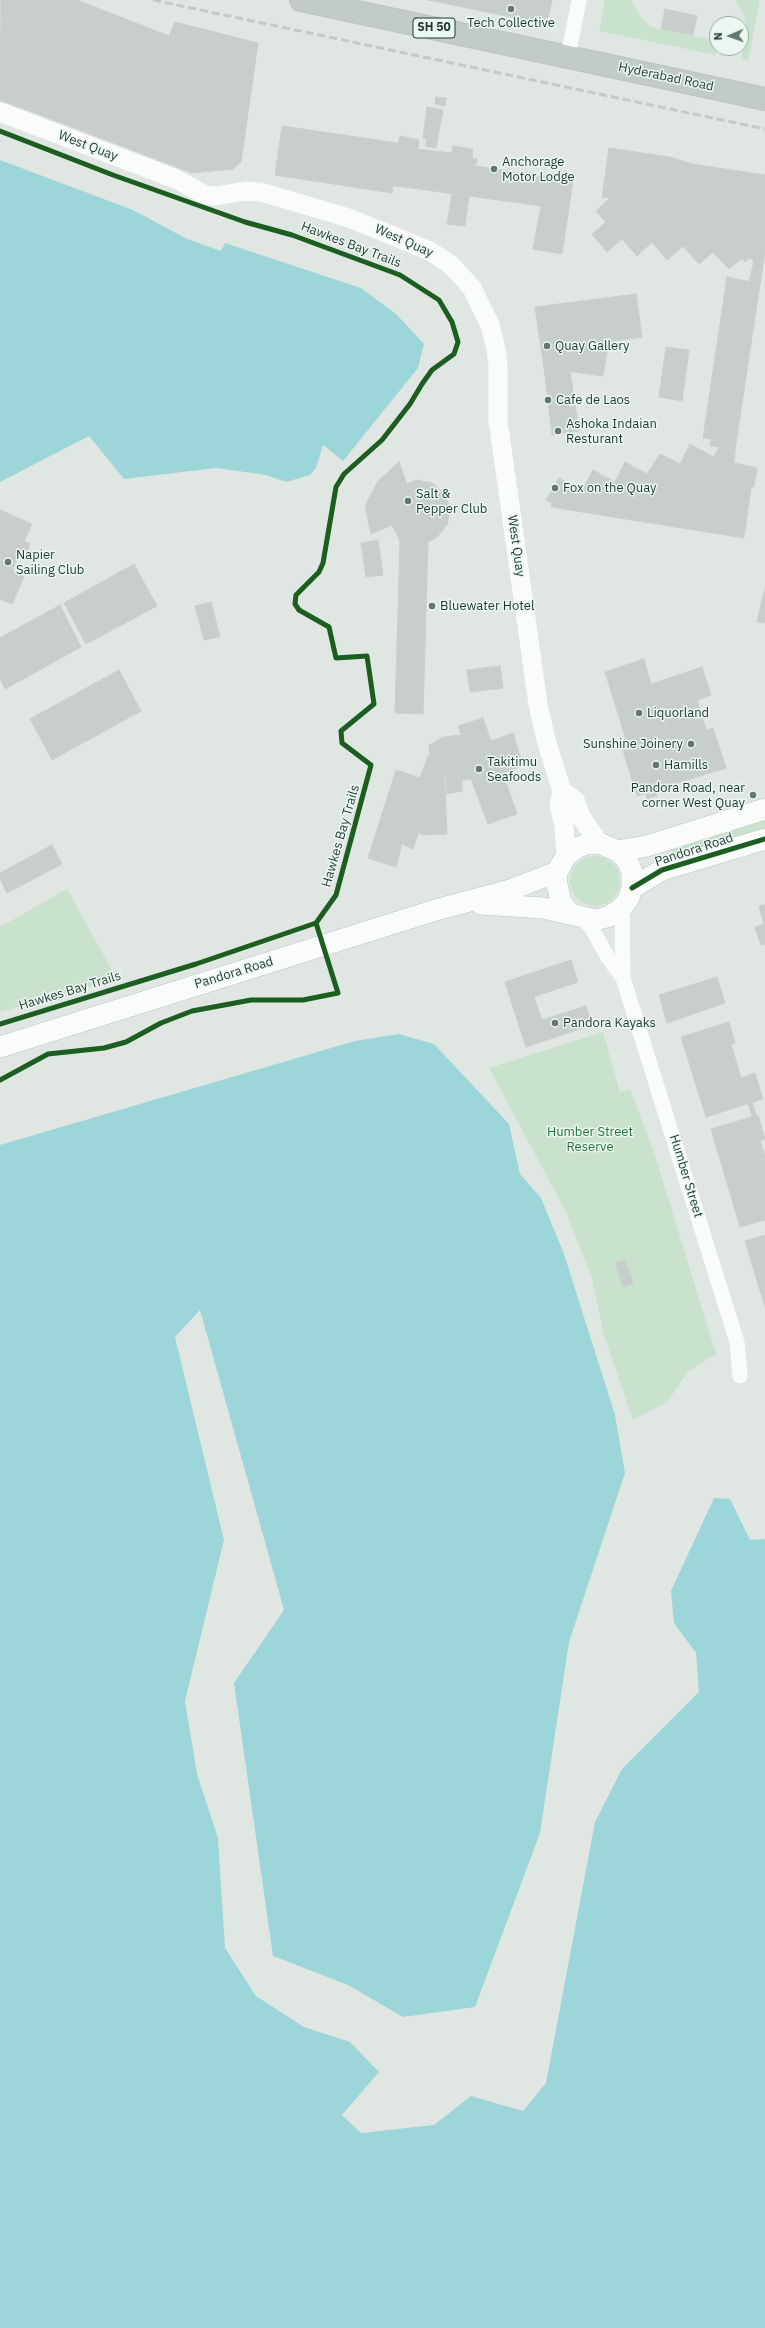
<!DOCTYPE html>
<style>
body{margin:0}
#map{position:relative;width:765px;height:2328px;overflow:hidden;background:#e0e7e3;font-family:"IBM Plex Sans",sans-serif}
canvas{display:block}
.north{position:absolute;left:709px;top:16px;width:40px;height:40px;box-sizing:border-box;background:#edf7f1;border:1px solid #9aaba4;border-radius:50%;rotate:268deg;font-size:11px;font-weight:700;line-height:16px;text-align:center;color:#1e3a30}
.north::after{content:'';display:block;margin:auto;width:14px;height:18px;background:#62776f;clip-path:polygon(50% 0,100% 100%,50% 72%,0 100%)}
</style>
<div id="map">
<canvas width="765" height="2328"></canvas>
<div class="north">N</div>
</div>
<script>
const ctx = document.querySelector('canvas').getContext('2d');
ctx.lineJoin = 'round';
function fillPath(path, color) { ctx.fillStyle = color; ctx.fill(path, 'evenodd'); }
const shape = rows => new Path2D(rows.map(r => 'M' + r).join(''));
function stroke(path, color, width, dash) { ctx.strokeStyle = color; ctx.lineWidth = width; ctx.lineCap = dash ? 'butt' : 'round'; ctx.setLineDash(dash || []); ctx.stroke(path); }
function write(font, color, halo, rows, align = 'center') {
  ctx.font = font + ' "IBM Plex Sans",sans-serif'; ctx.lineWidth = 3; ctx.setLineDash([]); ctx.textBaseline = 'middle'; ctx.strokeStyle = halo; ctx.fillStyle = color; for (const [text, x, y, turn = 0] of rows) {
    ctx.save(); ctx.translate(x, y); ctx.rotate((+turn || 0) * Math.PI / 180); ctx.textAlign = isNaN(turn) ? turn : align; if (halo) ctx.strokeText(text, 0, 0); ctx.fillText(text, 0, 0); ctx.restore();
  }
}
const green = shape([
 [605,0,631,0,642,19,651,27,713,40,716,44,716,55,599,31],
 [735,0,760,0,748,61,741,59,747,30,744,15],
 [765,817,765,831,675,859,670,847],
 '570 881a25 25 0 1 1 50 0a25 25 0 1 1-50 0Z',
 [67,889,117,979,0,1012,0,927],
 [603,1032,620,1092,630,1089,654,1152,716,1354,689,1371,667,1402,633,1420,604,1335,592,1279,566,1212,489,1068]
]);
const water = shape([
 [0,160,133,210,187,239,221,251,225,243,361,288,396,314,424,344,418,368,343,461,323,445,316,468,310,475,286,482,266,475,216,468,124,479,89,436,0,482],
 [399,1034,434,1044,509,1124,520,1174,541,1198,564,1254,615,1415,625,1473,569,1642,540,1833,475,2007,403,2017,348,1985,273,1956,234,1683,284,1610,200,1310,175,1337,224,1540,185,1701,197,1774,218,1838,225,1948,256,1996,304,2027,350,2042,379,2072,342,2115,361,2133,434,2125,471,2096,523,2111,546,2083,595,1822,622,1769,699,1692,696,1653,674,1623,671,1591,714,1498,730,1499,750,1540,765,1539,765,2328,0,2328,0,1145,355,1041]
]);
const building = shape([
 [1,0,76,0,90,5,48,118,0,100,1,0],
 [428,0,552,0,548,18,541,23,428,0],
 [90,5,169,36,175,22,258,43,241,162,233,169,192,173,48,118,90,5],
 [665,9,697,16,693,35,661,29,665,9],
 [436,97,446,98,445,106,435,104,436,97],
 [427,107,443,110,436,148,425,146,427,139,423,138,427,107],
 [282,126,398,143,400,136,419,140,412,188,393,186,392,193,275,175,282,126],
 [453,146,473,149,472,158,477,159,476,165,416,157,417,149,452,153,453,146],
 [609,148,670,157,692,164,765,175,765,226,613,202,610,198,602,197,609,148],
 [416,157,573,181,562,254,533,249,541,206,412,188,416,157],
 [452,194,469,196,465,226,447,224,452,194],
 [610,198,613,202,765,226,765,250,760,284,749,281,754,262,750,258,745,262,742,258,729,269,713,252,699,264,683,246,667,260,652,242,637,256,622,239,607,252,592,234,606,222,596,211,610,198],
 [727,277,760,284,736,443,703,438,727,277],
 [636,294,642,337,609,342,609,339,538,328,535,307,636,294],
 [538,328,609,339,603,376,544,368,538,328],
 [666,347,689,350,682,401,659,397,666,347],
 [544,368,570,371,579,431,552,435,544,368],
 [711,440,736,443,733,470,598,504,601,515,551,507,552,503,546,500,559,478,581,492,593,470,615,482,625,462,647,474,660,454,680,464,690,444,714,457,719,447,710,446,711,440],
 [399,462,407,484,416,480,432,483,445,494,450,509,447,525,437,537,428,542,400,541,392,525,371,534,365,506,378,481,399,462],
 [734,463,757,468,754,487,751,487,744,538,601,515,598,504,733,470,734,463],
 [0,510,32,524,24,541,30,544,26,554,20,551,12,571,24,577,12,604,0,599,0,510],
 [378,540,383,575,366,577,361,543,378,540],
 [400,541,428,542,423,714,395,713,400,541],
 [134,564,157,606,86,644,64,603,134,564],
 [765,588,765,623,757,622,765,588],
 [211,602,220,637,204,640,195,606,211,602],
 [60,605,81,647,5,689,0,679,0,638,60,605],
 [644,659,649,678,611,691,605,672,644,659],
 [500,666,503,688,470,692,467,670,500,666],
 [702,667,711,695,697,700,704,723,668,735,651,684,702,667],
 [119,670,141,711,52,760,30,719,119,670],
 [649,678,673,752,655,758,653,750,631,756,611,691,649,678],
 [483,718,491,741,513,733,523,766,503,773,517,814,488,824,471,779,462,780,462,791,447,794,443,737,461,735,458,726,483,718],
 [704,723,717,761,680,773,668,735,704,723],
 [713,728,726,768,655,790,657,796,647,799,645,793,637,796,620,741,626,739,641,785,717,761,707,730,713,728],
 [443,737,447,834,425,835,418,833,413,849,402,844,396,867,368,858,396,770,420,778,428,756,430,756,429,745,443,737],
 [653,750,655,758,673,752,680,773,641,785,631,756,653,750],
 [52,845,62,864,7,893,0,879,0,873,52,845],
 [765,904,765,944,761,945,755,927,764,924,759,906,765,904],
 [571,960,578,982,539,995,532,973,571,960],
 [532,973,539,995,512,1004,505,982,532,973],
 [717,977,725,1003,667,1023,659,995,717,977],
 [534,997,542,1020,586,1006,592,1025,526,1047,512,1004,534,997],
 [729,1022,735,1043,731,1044,741,1078,755,1073,763,1099,706,1117,681,1037,729,1022],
 [752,1102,756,1115,752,1116,748,1104,752,1102],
 [758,1115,765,1139,760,1141,765,1156,765,1220,740,1227,711,1129,758,1115],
 [765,1235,765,1307,745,1241,765,1235],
 [625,1260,633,1283,623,1287,615,1263,625,1260]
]);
const minor = shape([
 [568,56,579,0],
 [622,908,623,978,737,1342,740,1376],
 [581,918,591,927,607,956,623,978]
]);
const tertiary = shape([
 [0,112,176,179,205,195,216,196,246,191,261,192,349,218,430,251,451,265,472,288,490,325,496,349,498,366,498,421,504,463,538,704,546,740,562,791,559,805,564,826,566,856],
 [562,791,575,800,581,817,599,843]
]);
const secondary = shape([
 [618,851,647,846,765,809],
 [632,888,662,870,765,839],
 [481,904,543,908,596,920,610,916,622,908,629,898,632,888,632,872,627,860,618,851,599,843,587,844,576,848,566,856,557,872,556,880,561,902,569,912],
 [0,1047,439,909,507,891,557,872]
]);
const trunk = shape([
 [301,0,765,99]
]);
const rail = shape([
 [153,0,765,129]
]);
const cycleway = shape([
 [0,131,113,175,245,222,292,235,400,275,439,300,452,322,458,342,454,354,432,370,422,384,410,404,382,440,344,474,336,487,323,563,319,572,296,595,295,604,299,610,329,627,336,658,367,656,374,704,341,731,342,743,371,765,336,895,316,923,196,964,0,1024],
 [632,888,662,870,765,839],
 [0,1080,48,1054,104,1048,126,1042,161,1023,192,1011,251,1000,303,1000,338,993,316,923]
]);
const markers = [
 [511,9,4,"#62776f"],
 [494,169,4,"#62776f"],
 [547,346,4,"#62776f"],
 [548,400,4,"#62776f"],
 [558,431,4,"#62776f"],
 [555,488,4,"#62776f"],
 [408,501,4,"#62776f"],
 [8,562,4,"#62776f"],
 [432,606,4,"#62776f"],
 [639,713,4,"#62776f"],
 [691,744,4,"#62776f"],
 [656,765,4,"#62776f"],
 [479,769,4,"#62776f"],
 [753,795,4,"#62776f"],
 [555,1023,4,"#62776f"]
];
const shields = [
 [434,28,42]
];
const shieldNames = [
 ["SH 50",434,28]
];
const poiNames = [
 ["Tech Collective",511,23,"center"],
 ["Anchorage",502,162],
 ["Motor Lodge",502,177],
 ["Quay Gallery",555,346],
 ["Cafe de Laos",556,400],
 ["Ashoka Indaian",566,424],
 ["Resturant",566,439],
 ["Fox on the Quay",563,488],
 ["Salt &",416,494],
 ["Pepper Club",416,509],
 ["Napier",16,555],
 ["Sailing Club",16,570],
 ["Bluewater Hotel",440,606],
 ["Liquorland",647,713],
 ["Sunshine Joinery",683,744,"right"],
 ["Takitimu",487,762],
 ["Seafoods",487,777],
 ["Hamills",664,765],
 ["Pandora Road, near",745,788,"right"],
 ["corner West Quay",745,803,"right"],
 ["Pandora Kayaks",563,1023]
];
const streetNames = [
 ["Hyderabad Road",666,77,12],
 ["West Quay",88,146,21],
 ["West Quay",404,241,24],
 ["Hawkes Bay Trails",351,245,21],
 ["West Quay",516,546,82],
 ["Hawkes Bay Trails",341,836,-74],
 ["Pandora Road",694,850,-18],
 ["Pandora Road",234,973,-17],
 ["Hawkes Bay Trails",70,991,-17],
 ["Humber Street",686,1176,73]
];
const parkNames = [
 ["Humber Street",590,1132],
 ["Reserve",590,1147]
];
fillPath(green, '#c8e2cd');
fillPath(water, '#9dd6d8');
fillPath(building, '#c7cecb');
stroke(building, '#c9d0cc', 1);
stroke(secondary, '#b9c4be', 22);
stroke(trunk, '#bac4c0', 24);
stroke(minor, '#fafbfb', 15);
stroke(tertiary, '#fafbfb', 19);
stroke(secondary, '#fafbfb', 21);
stroke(trunk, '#c2cbc8', 22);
stroke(rail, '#c5cac8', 3, [8, 4]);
stroke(cycleway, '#1b5e20', 5);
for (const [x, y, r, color] of markers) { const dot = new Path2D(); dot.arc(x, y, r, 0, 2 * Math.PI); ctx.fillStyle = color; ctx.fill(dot); stroke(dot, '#edf7f1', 1.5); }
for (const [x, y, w] of shields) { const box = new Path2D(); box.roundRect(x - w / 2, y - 10, w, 20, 3); ctx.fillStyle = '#edf7f1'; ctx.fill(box); stroke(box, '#1e3a30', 1); }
write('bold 12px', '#1e3a30', null, shieldNames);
write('13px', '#1e3a30', '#edf7f1', poiNames, 'left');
write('13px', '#1e3a30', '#edf7f1', streetNames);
write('13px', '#25743d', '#edf7f1', parkNames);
</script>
